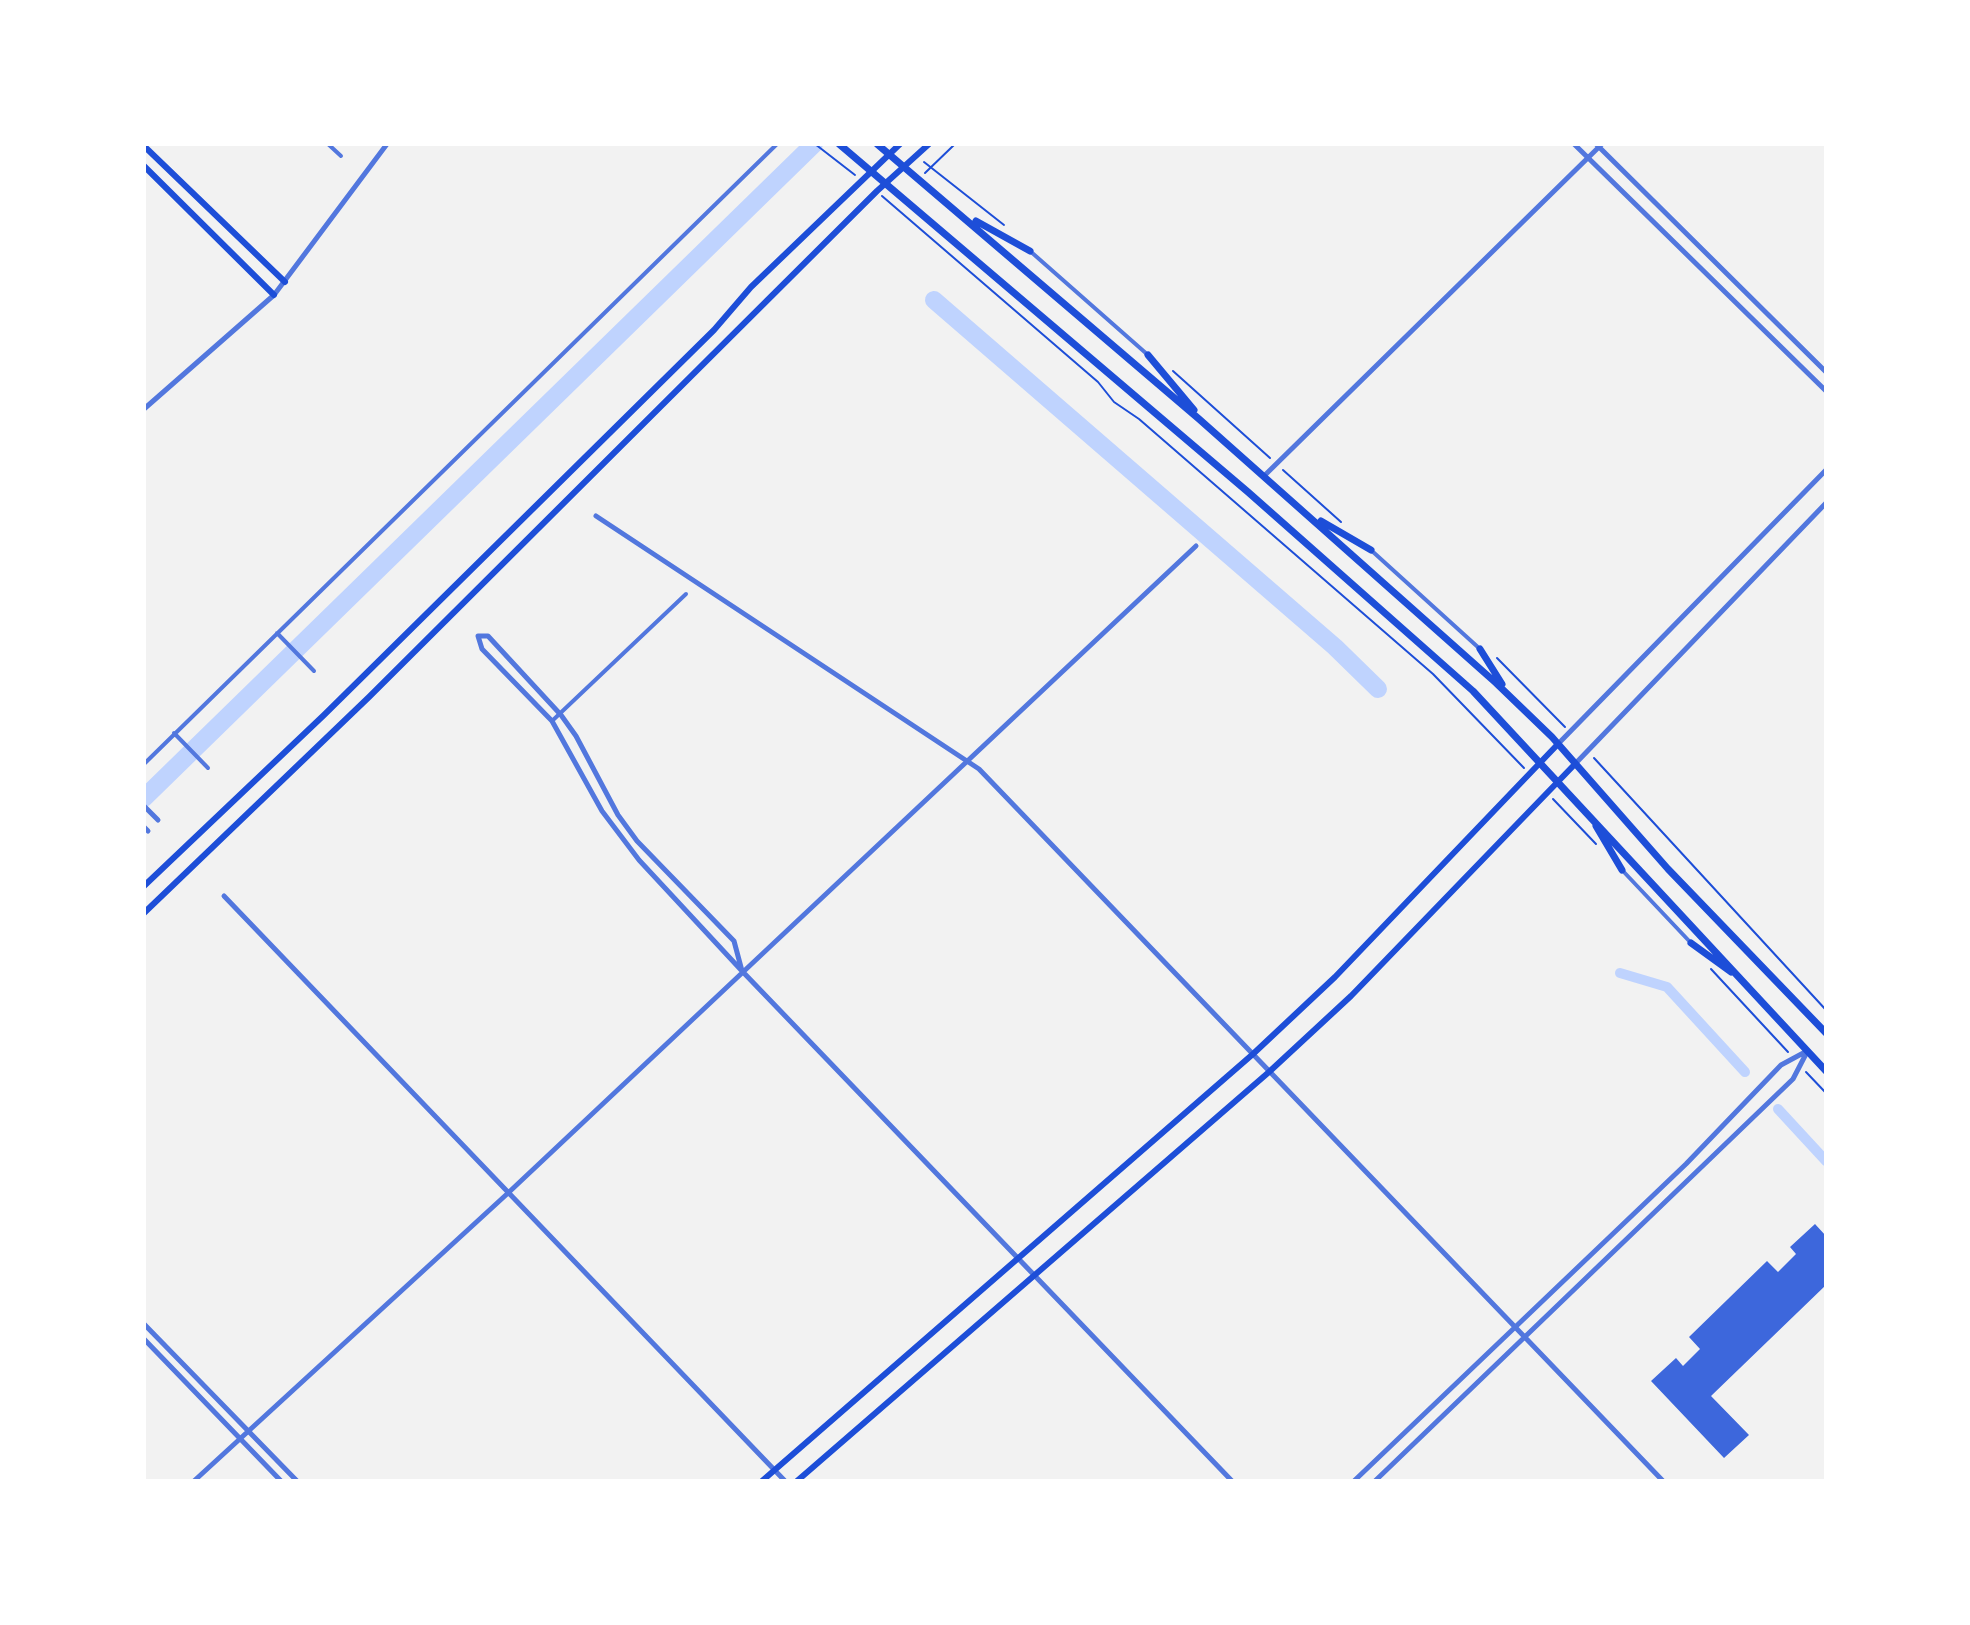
<!DOCTYPE html>
<style>
body{margin:0}
#map{position:relative;width:1970px;height:1625px;overflow:hidden;background:#f2f2f2;font-family:"Asap Condensed",sans-serif}
canvas{display:block}
.frame{position:absolute;inset:0;border:146px solid #fff;pointer-events:none}
</style>
<div id="map">
<canvas width="1970" height="1625"></canvas>
<div class="frame"></div>
</div>
<script>
const ctx = document.querySelector('canvas').getContext('2d');
ctx.lineJoin = 'round';
const shape = rows => new Path2D(rows.map(r => 'M' + r).join(''));
function stroke(path, color, width, dash) { ctx.strokeStyle = color; ctx.lineWidth = width; ctx.lineCap = dash ? 'butt' : 'round'; ctx.setLineDash(dash || []); ctx.stroke(path); }
function fillPath(path, color) { ctx.fillStyle = color; ctx.fill(path, 'evenodd'); }
const canal = shape([
 [1620,973,1667,987,1745,1072],
 [1778,1109,1826,1161]
]);
const river = shape([
 [934,300,1335,647,1378,689],
 [144,798,814,144]
]);
const building = shape([
 [1815,1224,1826,1236,1826,1285,1711,1396,1749,1435,1724,1458,1651,1381,1676,1358,1683,1366,1700,1349,1689,1337,1767,1261,1778,1272,1796,1254,1790,1247]
]);
const path = shape([
 [815,144,855,175],
 [924,162,1004,225],
 [925,173,955,144],
 [882,196,1098,382,1114,402,1139,419,1433,674,1524,768],
 [1173,371,1270,458],
 [1283,470,1341,522],
 [1497,658,1565,727],
 [1594,758,1826,1010],
 [1553,799,1596,844],
 [1711,969,1788,1052],
 [1806,1072,1826,1093]
]);
const minor = shape([
 [328,144,341,156],
 [1030,251,1148,355],
 [1372,551,1480,649],
 [277,633,314,671],
 [552,721,686,594],
 [174,733,208,768],
 [144,764,777,144],
 [1622,870,1691,943]
]);
const tertiary = shape([
 [1574,144,1826,391],
 [1596,144,1826,372],
 [144,409,274,295,387,144],
 [1264,476,1602,144],
 [596,516,979,769,1663,1481],
 [1558,744,1826,470],
 [1575,764,1826,503],
 [144,806,158,820],
 [144,827,148,831],
 [224,896,785,1481],
 [742,971,734,941,637,841,618,815,576,736,561,715,488,636,478,636,482,649,552,721,602,811,639,860,742,971,1232,1481],
 [144,1324,297,1481],
 [144,1339,281,1481],
 [194,1481,507,1194,1196,546],
 [1354,1481,1686,1164,1781,1065,1807,1051],
 [1375,1481,1793,1079,1807,1052]
]);
const secondary = shape([
 [144,146,285,282],
 [144,166,274,295],
 [144,886,324,715,714,330,751,287,900,144],
 [144,913,369,697,877,191,929,144],
 [762,1481,1253,1054,1335,977,1558,744],
 [797,1481,1269,1072,1351,996,1575,764]
]);
const primary = shape([
 [839,144,1248,492,1473,691,1826,1071],
 [877,144,1199,419,1496,683,1552,737,1668,869,1826,1033],
 [976,221,1030,251],
 [1148,355,1194,410],
 [1321,521,1371,550],
 [1480,649,1502,684],
 [1596,826,1622,870],
 [1691,943,1731,972]
]);
stroke(canal, '#bfd3fe', 10);
stroke(river, '#bfd3fe', 18);
fillPath(building, '#3d67dc');
stroke(path, '#1d4ed8', 2);
stroke(minor, '#5277de', 4);
stroke(tertiary, '#5277de', 5);
stroke(secondary, '#1d4ed8', 6);
stroke(primary, '#1d4ed8', 7);
</script>
